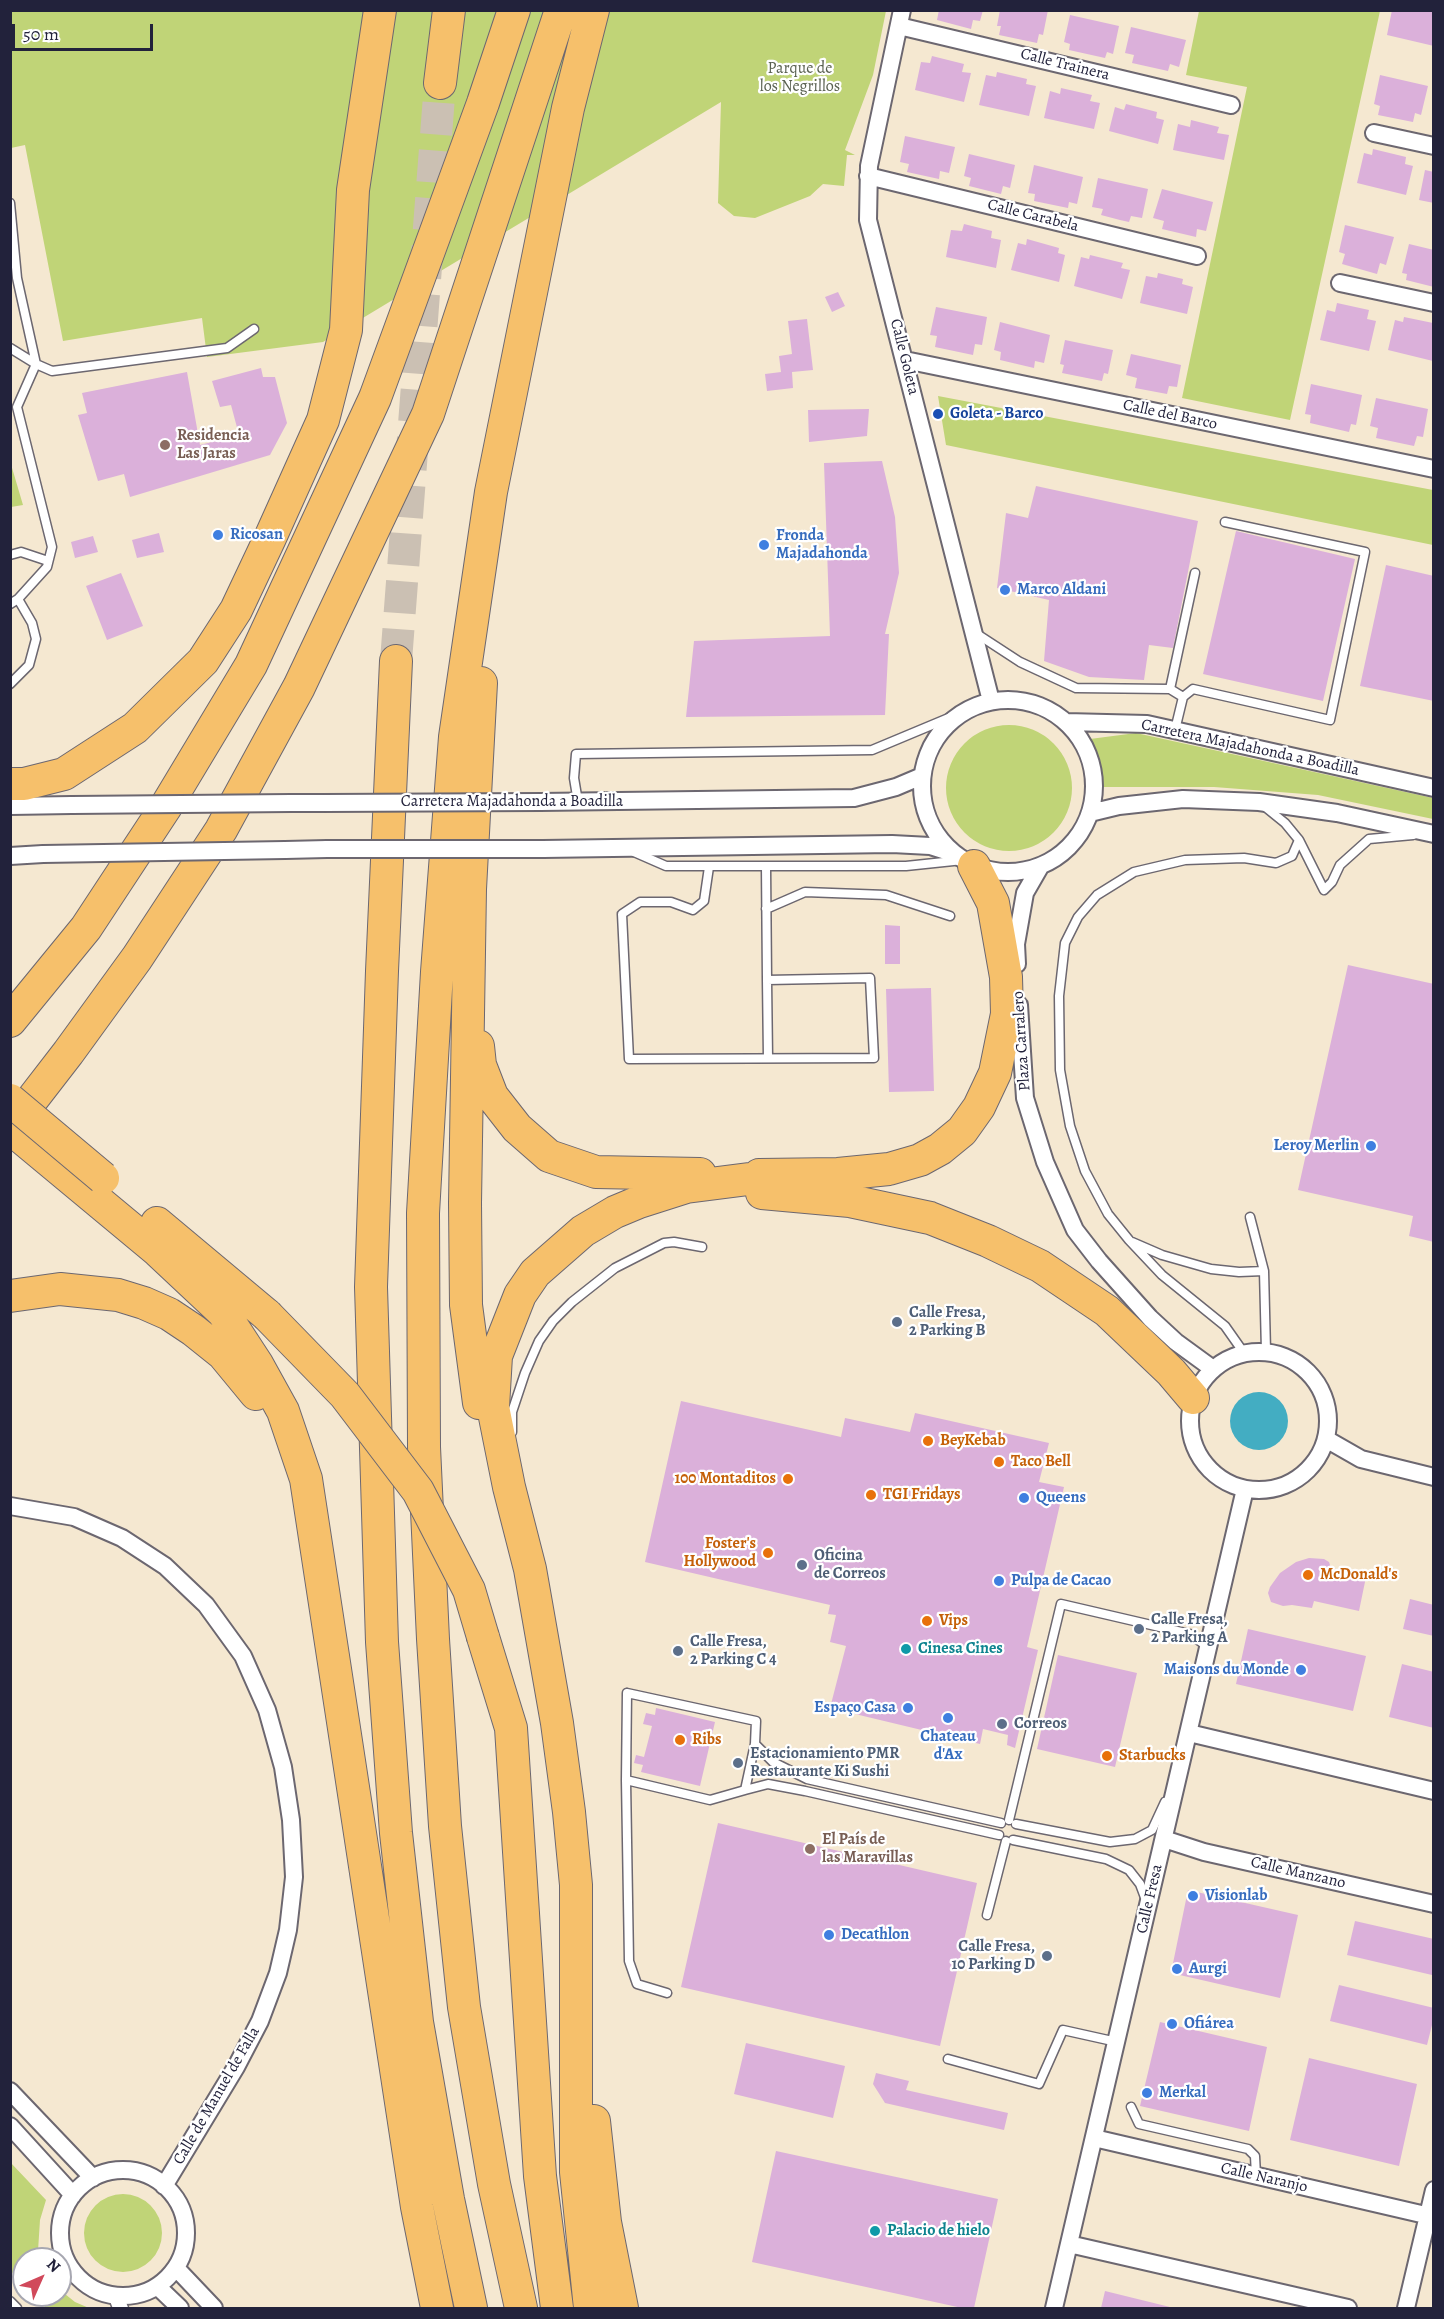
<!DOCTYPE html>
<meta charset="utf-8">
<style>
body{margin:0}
#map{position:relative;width:1444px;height:2319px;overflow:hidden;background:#f5e8d1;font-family:Alegreya,serif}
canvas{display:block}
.frame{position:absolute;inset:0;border:12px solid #22223b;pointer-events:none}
.north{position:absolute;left:12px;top:2247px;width:60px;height:60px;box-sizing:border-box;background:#fff;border:2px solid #a7a7b1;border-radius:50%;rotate:45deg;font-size:16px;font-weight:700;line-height:24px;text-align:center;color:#22223b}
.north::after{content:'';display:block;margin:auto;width:21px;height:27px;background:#d1495b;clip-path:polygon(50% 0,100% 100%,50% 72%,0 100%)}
.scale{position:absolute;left:12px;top:24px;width:141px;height:27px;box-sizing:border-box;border:3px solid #22223b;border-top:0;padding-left:8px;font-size:18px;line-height:21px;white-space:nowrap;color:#22223b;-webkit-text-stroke:4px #fff;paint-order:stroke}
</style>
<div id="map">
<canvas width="1444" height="2319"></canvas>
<div class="frame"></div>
<div class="north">N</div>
<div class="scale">50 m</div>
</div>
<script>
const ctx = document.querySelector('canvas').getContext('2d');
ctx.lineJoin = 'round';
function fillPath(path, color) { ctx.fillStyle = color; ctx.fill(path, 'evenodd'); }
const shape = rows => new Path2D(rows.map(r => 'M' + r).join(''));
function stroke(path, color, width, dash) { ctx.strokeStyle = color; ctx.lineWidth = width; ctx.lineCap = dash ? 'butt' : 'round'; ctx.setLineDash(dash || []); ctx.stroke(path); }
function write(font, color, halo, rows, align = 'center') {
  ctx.font = font + ' Alegreya,serif'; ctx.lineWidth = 4.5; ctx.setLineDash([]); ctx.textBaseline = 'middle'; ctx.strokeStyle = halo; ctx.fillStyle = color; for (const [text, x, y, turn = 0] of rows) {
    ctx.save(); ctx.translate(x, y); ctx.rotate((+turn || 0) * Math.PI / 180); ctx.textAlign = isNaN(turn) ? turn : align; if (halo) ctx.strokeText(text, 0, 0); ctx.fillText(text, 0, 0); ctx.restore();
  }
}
const green = shape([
 [10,11,886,11,873,75,845,150,855,155,847,155,844,186,823,184,810,196,755,218,734,216,718,203,721,102,323,342,207,357,202,318,63,341,25,145,11,148],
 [1199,11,1380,11,1290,420,1182,398,1247,87,1186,75],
 [938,396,1433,490,1433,545,946,445],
 [10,461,23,505,11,507,10,507],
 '946 788a63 63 0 1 1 126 0a63 63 0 1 1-126 0Z',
 [1136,733,1433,798,1433,819,1318,795,1214,787,1101,787,1090,739],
 [11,2163,46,2200,40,2220,38,2251,43,2259,24,2259,24,2286,11,2271],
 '84 2233a39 39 0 1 1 78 0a39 39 0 1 1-78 0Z',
 [60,2290,75,2302,89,2308,46,2308,35,2295,60,2295]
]);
const water = shape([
 '1230 1421a29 29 0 1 1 58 0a29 29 0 1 1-58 0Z'
]);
const building = shape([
 [939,10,983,10,980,21,973,20,971,29,937,20],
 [1000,10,1048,10,1043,35,1039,34,1037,43,999,35,1001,26,997,26],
 [1392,10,1434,10,1434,46,1387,35],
 [1070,15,1119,26,1113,54,1107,52,1105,58,1069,50,1070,44,1064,42],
 [1131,27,1186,40,1179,67,1170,64,1168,71,1132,63,1134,55,1125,53],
 [932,56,964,64,962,72,971,73,964,102,915,90,921,62,930,63],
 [997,72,1027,79,1026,84,1036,86,1029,116,979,105,986,75,996,77],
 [1380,75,1428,86,1421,115,1415,113,1413,122,1378,115,1380,106,1374,104],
 [1061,88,1092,95,1090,101,1100,103,1094,129,1044,118,1050,91,1060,94],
 [1126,104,1157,112,1156,118,1164,120,1158,144,1109,131,1115,107,1124,110],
 [1191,120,1219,127,1217,133,1229,135,1224,160,1173,150,1178,124,1190,127],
 [905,136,955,147,949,173,940,171,939,179,907,172,909,164,900,162],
 [1373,149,1406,157,1405,164,1413,166,1406,195,1357,183,1364,153,1372,155],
 [969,154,1015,165,1010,188,1003,186,1001,194,969,186,971,178,964,176],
 [1034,165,1083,177,1077,204,1069,202,1068,208,1034,201,1035,194,1028,193],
 [1425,170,1434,172,1434,203,1419,200],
 [1098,178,1148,189,1142,218,1131,216,1129,222,1120,220,1101,215,1103,209,1092,207],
 [1162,189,1213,202,1206,231,1197,229,1196,237,1162,229,1164,221,1153,218],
 [964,224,992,231,991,238,1001,240,996,268,946,257,951,230,962,231],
 [1345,225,1394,237,1386,265,1380,263,1377,274,1342,264,1345,254,1339,252],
 [1027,239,1059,248,1058,253,1065,255,1059,282,1011,270,1018,243,1026,245],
 [1409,244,1434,250,1434,287,1406,280,1407,274,1402,273],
 [1090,255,1123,263,1121,268,1130,270,1122,299,1074,286,1081,257,1089,259],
 [1158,273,1183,279,1182,284,1193,287,1187,314,1140,303,1146,276,1157,278],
 [838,292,845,306,832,312,825,297],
 [1337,303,1369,310,1367,319,1376,321,1369,351,1320,340,1327,310,1335,312],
 [936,307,987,317,982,345,975,344,973,355,935,347,937,336,930,335],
 [1404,317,1433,323,1433,361,1388,350,1395,320,1403,322],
 [807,319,813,370,792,372,793,388,767,391,765,374,781,372,779,356,792,354,788,321],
 [1000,322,1050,335,1044,363,1035,361,1034,368,1000,360,1001,352,994,350],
 [1065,340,1113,350,1108,374,1104,373,1102,381,1062,373,1064,365,1060,364],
 [1131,354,1181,365,1177,387,1169,386,1167,394,1135,388,1137,378,1126,375],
 [261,368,263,377,275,377,287,423,270,455,130,497,124,474,98,481,78,415,87,413,82,393,187,372,200,445,239,435,231,405,220,407,212,381],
 [1311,384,1362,395,1356,425,1351,424,1349,432,1310,423,1311,415,1305,414],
 [1376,398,1428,409,1423,437,1417,436,1414,446,1376,438,1378,428,1370,426],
 [869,409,867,436,809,442,808,410],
 [882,461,895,517,899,573,885,634,889,634,885,715,686,717,694,641,830,636,824,463],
 [1036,486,1198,521,1173,648,1149,645,1144,680,1089,677,1044,661,1049,600,997,588,1006,513,1028,518],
 [1236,531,1355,559,1323,701,1203,674],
 [159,533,164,552,137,558,132,540],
 [93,536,98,552,75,558,71,542],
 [1386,565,1434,576,1434,701,1360,686],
 [121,573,143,626,107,640,86,586],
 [885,925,900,926,900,964,885,964],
 [1348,965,1434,984,1434,1242,1409,1236,1413,1216,1298,1190],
 [931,988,934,1091,889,1092,886,989],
 [681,1401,841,1437,845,1418,910,1432,915,1413,1049,1443,1039,1482,1064,1487,1027,1647,1038,1650,1015,1748,1007,1745,1008,1735,983,1729,980,1744,830,1708,846,1646,830,1642,836,1615,828,1614,830,1605,645,1562],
 [1309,1558,1324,1559,1329,1562,1331,1568,1366,1577,1359,1611,1314,1601,1312,1608,1292,1605,1283,1606,1271,1602,1268,1593,1270,1587,1280,1573,1296,1562],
 [1410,1599,1434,1605,1434,1636,1403,1629],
 [1248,1629,1366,1656,1353,1711,1236,1684],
 [1058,1655,1137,1673,1115,1767,1037,1749],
 [1402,1664,1434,1672,1434,1728,1389,1717],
 [656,1708,715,1722,700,1786,641,1772,643,1765,634,1763,636,1755,644,1757,652,1726,643,1724,646,1713,655,1715],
 [718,1823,977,1883,940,2046,681,1987],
 [1188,1890,1298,1915,1280,1998,1171,1973],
 [1355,1921,1434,1939,1432,1975,1347,1955],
 [1339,1985,1434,2008,1434,2017,1427,2045,1330,2021],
 [1160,2022,1267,2047,1249,2131,1140,2106],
 [746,2043,845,2066,833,2118,734,2094],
 [1309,2058,1417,2084,1399,2166,1290,2140],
 [876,2073,909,2081,906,2090,1008,2113,1004,2130,885,2103,873,2084],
 [776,2151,998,2199,974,2308,962,2308,752,2262],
 [1105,2291,1174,2308,1101,2308]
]);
const motorwayTunnel = shape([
 [396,661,440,83]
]);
const service = shape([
 [10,203,17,278,36,364,17,407,52,547,47,567,18,599,10,604],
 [10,348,36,364,52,371,227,348,254,329],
 [10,555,21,552,48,561],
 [974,632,1020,662,1076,688,1170,689],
 [10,684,29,665,36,639,32,623,18,599],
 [1183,697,1193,689,1330,720,1365,552,1225,522],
 [1175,730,1183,697,1170,689,1195,573],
 [578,802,574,778,576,754,872,750,963,712],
 [1299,840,1324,890,1332,882,1340,865,1369,839,1413,835],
 [634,852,666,866,906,866,963,860],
 [709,867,704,901,693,910,671,902,640,902,622,914,629,1059,874,1058,870,978,767,980,766,866],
 [766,909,805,892,886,895,950,916],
 [767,980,768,1058],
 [1250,1217,1264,1271,1266,1351],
 [1132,1242,1162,1255,1211,1269,1239,1272,1264,1271],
 [1244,1353,1225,1326,1162,1275,1129,1240,1108,1214,1085,1171,1070,1126,1060,1070,1059,996,1065,943,1078,917,1097,895,1134,872,1185,860,1244,858,1276,863,1292,856,1299,840,1285,823,1264,806],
 [512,1432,512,1412,525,1373,539,1341,553,1321,572,1302,615,1268,664,1243,674,1242,702,1247],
 [627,1693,756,1721,755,1744,745,1790,710,1800,626,1780,627,1693],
 [755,1744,773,1762,807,1779,1001,1823],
 [626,1780,629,1961,637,1984,667,1993],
 [745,1790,768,1784,805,1791,999,1835],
 [1009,1820,1061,1604,1190,1634,1208,1647],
 [1016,1824,1110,1842,1135,1839,1152,1830,1165,1802],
 [1013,1840,1106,1859,1129,1870,1140,1884,1146,1900],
 [987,1915,1006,1841],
 [948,2059,1039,2084,1063,2030,1117,2042],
 [1131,2107,1139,2124,1248,2149,1255,2156,1256,2176],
 [112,2295,117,2308],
 [119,2296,124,2308],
 [10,2301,17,2308]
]);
const minor = shape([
 [902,10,869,166,868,220,991,701],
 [899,26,1231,105],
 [1374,133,1434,146],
 [868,176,1197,256],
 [1340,283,1434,303],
 [905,360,1434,469],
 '922 786a86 86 0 1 1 172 0a86 86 0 1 1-172 0Z',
 [1066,722,1147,724,1434,788],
 [540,802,854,798,896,787,922,776],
 [291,803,324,803],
 [10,806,72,805],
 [1090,813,1119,806,1183,799,1259,802,1337,813,1434,834],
 [543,849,892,844,930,846,952,853],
 [285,850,327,849],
 [10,856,43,854],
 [1017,964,1016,944,1025,893,1040,867],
 [1019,1005,1025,1098,1045,1162,1075,1230,1099,1261,1150,1318,1176,1342,1213,1369],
 '1190 1421a69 69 0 1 1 138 0a69 69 0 1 1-138 0Z',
 [1326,1439,1361,1459,1434,1477],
 [10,1506,74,1517,122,1538,165,1566,206,1605,243,1656,267,1710,283,1767,291,1820,294,1877,288,1930,278,1973,260,2021,236,2067,164,2186],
 [1189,1733,1434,1791],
 [1164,1839,1204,1852,1434,1904],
 [10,2091,93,2178],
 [10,2126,73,2195],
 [1094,2138,1434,2217],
 '60 2233a63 63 0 1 1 126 0a63 63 0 1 1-126 0Z',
 [1069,2244,1348,2308],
 [176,2268,214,2308],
 [157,2286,180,2308],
 [1054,2308,1245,1489],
 [1406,2308,1434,2190]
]);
const motorway = shape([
 [440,83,449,10],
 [396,661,382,971,371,1287,382,1642,396,1833,417,2022,448,2199,471,2308],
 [10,784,24,784,64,774,135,728,203,661,236,610,270,538,323,420,346,330,353,190,380,10],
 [10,1021,86,928,165,808,251,665,375,398,483,103,514,10],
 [478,1046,480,1065,492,1096,517,1128,549,1156,596,1172,700,1174],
 [10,1128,158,1251,223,1312,257,1364,283,1411,306,1479,417,2207,437,2308],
 [10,1128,68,1053,137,958,221,830,299,687,428,414,561,10],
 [759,1175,838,1174,889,1169,920,1160,940,1149,962,1131,979,1107,995,1073,1007,1014,1006,977,993,903,974,866],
 [762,1193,850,1201,930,1218,988,1241,1040,1266,1107,1311,1171,1372,1193,1398],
 [157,1223,267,1315],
 [10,1296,60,1289,118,1295,144,1303,169,1314,193,1330,223,1354,256,1394],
 [479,1403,466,1305,465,1203,470,889,481,683],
 [483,1637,511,1728,540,2176,557,2308],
 [594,2121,605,2222,622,2308],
 [521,2308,494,2184,464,2007,445,1826,433,1639,424,1447,423,1213,437,972,455,737,491,492,568,108,593,10],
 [590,2308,576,2172,576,1885,569,1812,557,1723,530,1569,509,1487,493,1407,496,1356,520,1295,535,1273,583,1231,615,1212,639,1202,686,1187,780,1175]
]);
const minorBridge = shape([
 [324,803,540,802],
 [72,805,291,803],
 [327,849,543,849],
 [43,854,285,850]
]);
const motorwayBridge = shape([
 [10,1100,103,1178],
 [267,1315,345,1395,418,1491,469,1590,483,1637]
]);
const markers = [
 [938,414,6,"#1a4fb4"],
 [165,445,6,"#8d6e63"],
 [218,535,6,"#3f7fe0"],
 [764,545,6,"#3f7fe0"],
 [1005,590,6,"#3f7fe0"],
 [1371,1146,6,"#3f7fe0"],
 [897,1322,6,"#5c6f8a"],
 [928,1441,6,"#e8710a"],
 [999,1462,6,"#e8710a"],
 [788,1479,6,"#e8710a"],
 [871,1495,6,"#e8710a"],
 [1024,1498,6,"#3f7fe0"],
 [768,1553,6,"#e8710a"],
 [802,1565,6,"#5c6f8a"],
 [1308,1575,6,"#e8710a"],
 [999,1581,6,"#3f7fe0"],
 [927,1621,6,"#e8710a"],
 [1139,1629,6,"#5c6f8a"],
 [906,1649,6,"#0f9aa8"],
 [678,1651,6,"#5c6f8a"],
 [1301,1670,6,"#3f7fe0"],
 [908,1708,6,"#3f7fe0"],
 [948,1718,6,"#3f7fe0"],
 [1002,1724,6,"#5c6f8a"],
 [680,1740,6,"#e8710a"],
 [1107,1756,6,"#e8710a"],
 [738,1763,6,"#5c6f8a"],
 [810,1849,6,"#8d6e63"],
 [1193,1896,6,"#3f7fe0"],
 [829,1935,6,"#3f7fe0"],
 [1047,1956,6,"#5c6f8a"],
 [1177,1969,6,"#3f7fe0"],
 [1172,2024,6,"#3f7fe0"],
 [1147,2093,6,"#3f7fe0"],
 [875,2231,6,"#0f9aa8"]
];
const streetNames = [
 ["Calle Trainera",1065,65,14],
 ["Calle Carabela",1033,216,14],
 ["Calle Goleta",904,357,76],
 ["Calle del Barco",1170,415,12],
 ["Carretera Majadahonda a Boadilla",1250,748,12],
 ["Carretera Majadahonda a Boadilla",512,802],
 ["Plaza Carralero",1022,1041,-94],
 ["Calle Manzano",1298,1873,13],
 ["Calle Fresa",1150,1899,-77],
 ["Calle de Manuel de Falla",217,2096,-60],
 ["Calle Naranjo",1264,2178,13]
];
const parkNames = [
 ["Parque de",800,69],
 ["los Negrillos",800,87]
];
const transitNames = [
 ["Goleta - Barco",950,414]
];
const educationNames = [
 ["Residencia",177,436],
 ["Las Jaras",177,454],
 ["El País de",822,1840],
 ["las Maravillas",822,1858]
];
const shopNames = [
 ["Ricosan",230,535],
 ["Fronda",776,536],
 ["Majadahonda",776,554],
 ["Marco Aldani",1017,590],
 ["Leroy Merlin",1359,1146,"right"],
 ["Queens",1036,1498],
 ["Pulpa de Cacao",1011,1581],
 ["Maisons du Monde",1289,1670,"right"],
 ["Espaço Casa",896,1708,"right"],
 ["Chateau",948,1737,"center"],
 ["d'Ax",948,1755,"center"],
 ["Visionlab",1205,1896],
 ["Decathlon",841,1935],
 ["Aurgi",1189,1969],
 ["Ofiárea",1184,2024],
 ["Merkal",1159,2093]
];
const serviceNames = [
 ["Calle Fresa,",909,1313],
 ["2 Parking B",909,1331],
 ["Oficina",814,1556],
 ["de Correos",814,1574],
 ["Calle Fresa,",1151,1620],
 ["2 Parking A",1151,1638],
 ["Calle Fresa,",690,1642],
 ["2 Parking C 4",690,1660],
 ["Correos",1014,1724],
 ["Estacionamiento PMR",750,1754],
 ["Restaurante Ki Sushi",750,1772],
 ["Calle Fresa,",1035,1947,"right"],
 ["10 Parking D",1035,1965,"right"]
];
const foodNames = [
 ["BeyKebab",940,1441],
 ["Taco Bell",1011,1462],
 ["100 Montaditos",776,1479,"right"],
 ["TGI Fridays",883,1495],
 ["Foster's",756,1544,"right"],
 ["Hollywood",756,1562,"right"],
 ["McDonald's",1320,1575],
 ["Vips",939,1621],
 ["Ribs",692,1740],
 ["Starbucks",1119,1756]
];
const cultureNames = [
 ["Cinesa Cines",918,1649],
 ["Palacio de hielo",887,2231]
];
fillPath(green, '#c0d477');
fillPath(water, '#43adc2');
fillPath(building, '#dbb0da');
stroke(motorwayTunnel, '#cbc0b3', 32, [32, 16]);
stroke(service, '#6c6770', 11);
stroke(minor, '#6c6770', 20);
stroke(motorway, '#6c6770', 34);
stroke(service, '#fff', 8);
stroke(minor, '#fff', 16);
stroke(motorway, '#f6c06b', 32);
stroke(minorBridge, '#6c6770', 20, []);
stroke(motorwayBridge, '#6c6770', 34, []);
stroke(minorBridge, '#fff', 16);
stroke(motorwayBridge, '#f6c06b', 32);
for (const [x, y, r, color] of markers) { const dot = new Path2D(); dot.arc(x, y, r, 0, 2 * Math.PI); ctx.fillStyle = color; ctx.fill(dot); stroke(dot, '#fff', 2); }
write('16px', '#22223b', '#fff', streetNames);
write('16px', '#596050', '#fff', parkNames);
write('bold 16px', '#164399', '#fff', transitNames, 'left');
write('bold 16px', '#785e54', '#fff', educationNames, 'left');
write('bold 16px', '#366cbe', '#fff', shopNames, 'left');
write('bold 16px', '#4e5e75', '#fff', serviceNames, 'left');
write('bold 16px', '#c56008', '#fff', foodNames, 'left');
write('bold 16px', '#0d838f', '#fff', cultureNames, 'left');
</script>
